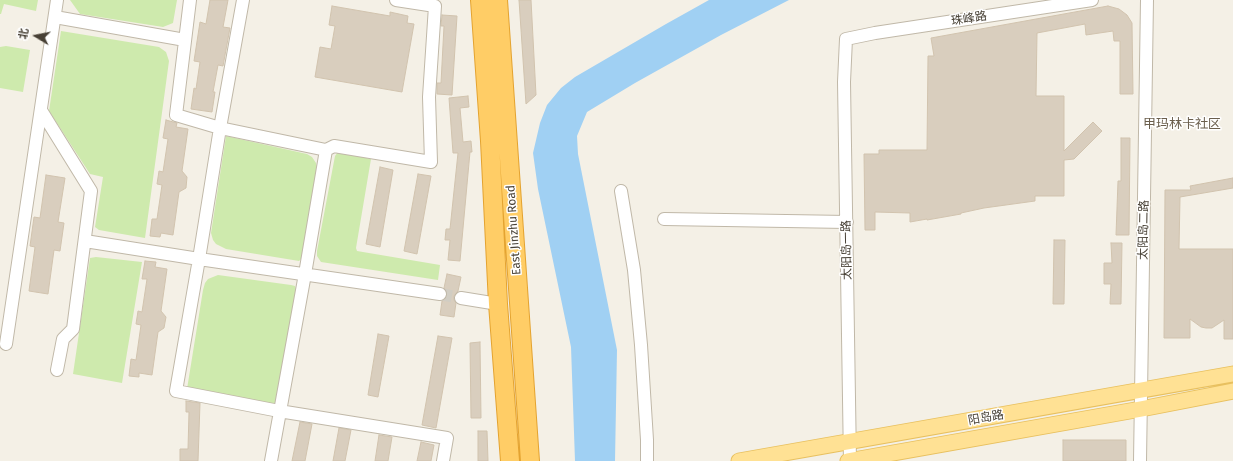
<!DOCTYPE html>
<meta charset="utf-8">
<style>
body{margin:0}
#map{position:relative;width:1233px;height:461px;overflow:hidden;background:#f4f0e6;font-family:"Fira Sans","Noto Sans SC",sans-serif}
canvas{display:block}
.north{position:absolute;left:16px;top:16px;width:40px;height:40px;-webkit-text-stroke:3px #fff;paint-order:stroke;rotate:280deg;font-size:11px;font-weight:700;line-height:16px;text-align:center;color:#474035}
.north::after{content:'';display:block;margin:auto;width:14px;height:18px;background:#474035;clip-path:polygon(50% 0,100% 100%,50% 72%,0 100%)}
</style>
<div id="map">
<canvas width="1233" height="461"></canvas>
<div class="north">北</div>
</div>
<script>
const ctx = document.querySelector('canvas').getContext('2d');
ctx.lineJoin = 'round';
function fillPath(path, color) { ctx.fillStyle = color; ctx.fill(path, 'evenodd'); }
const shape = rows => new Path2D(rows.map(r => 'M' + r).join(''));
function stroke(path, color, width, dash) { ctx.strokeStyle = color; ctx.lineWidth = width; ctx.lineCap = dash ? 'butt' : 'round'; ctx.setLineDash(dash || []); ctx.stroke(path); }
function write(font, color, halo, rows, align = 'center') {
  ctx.font = font + ' "Fira Sans","Noto Sans SC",sans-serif'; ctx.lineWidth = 3; ctx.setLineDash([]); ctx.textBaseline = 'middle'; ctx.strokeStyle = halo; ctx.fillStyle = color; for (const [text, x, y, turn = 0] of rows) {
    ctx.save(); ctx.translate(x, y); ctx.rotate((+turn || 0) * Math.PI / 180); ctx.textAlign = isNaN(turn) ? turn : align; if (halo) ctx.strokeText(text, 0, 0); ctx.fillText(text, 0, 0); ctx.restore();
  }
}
const green = shape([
 [0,0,38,0,36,11,4,4,1,14,0,14],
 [70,0,177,0,173,23,163,27,80,14],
 [61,31,159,47,166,52,169,61,145,238,99,230,95,227,103,177,90,174,49,111],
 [6,46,30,50,23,92,0,88,0,47],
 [226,136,307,154,312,157,316,163,317,168,302,258,299,261,226,249,216,244,213,240,211,233],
 [338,152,371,159,356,248,357,251,440,265,438,280,321,262,317,256,317,251,335,156],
 [96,257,142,262,122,383,73,374,90,258],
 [218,275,291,285,295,286,296,289,296,291,276,403,272,404,187,389,203,290,205,283,208,279]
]);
const water = shape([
 [709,0,789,0,721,35,635,83,587,112,577,136,578,154,617,350,615,461,575,461,571,347,538,189,533,153,540,123,547,105,561,88,575,77,666,24]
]);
const building = shape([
 [210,0,228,0,223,27,230,28,223,66,218,65,213,92,215,92,212,112,191,109,194,88,196,89,200,62,194,61,200,22,206,24,210,0],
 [519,0,531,0,536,95,526,104,519,0],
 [332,6,390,16,390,12,408,16,407,23,414,24,402,92,315,77,320,47,331,49,335,26,329,25,332,6],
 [1108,6,1119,9,1127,15,1132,23,1133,94,1120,94,1120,41,1114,41,1113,31,1086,35,1085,24,1037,33,1036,96,1064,96,1064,151,1093,122,1102,131,1074,159,1064,160,1064,196,1035,196,1035,201,984,208,961,213,961,214,927,220,927,219,910,222,910,213,875,212,875,230,865,230,864,154,879,154,879,150,927,150,928,56,934,56,931,38,1108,6],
 [442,15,457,16,452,95,437,94,437,83,441,83,444,26,441,26,442,15],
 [468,96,469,107,460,108,463,142,471,141,472,152,470,152,460,261,448,260,450,240,445,240,446,229,450,229,458,153,453,153,449,98,468,96],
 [166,120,177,123,176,127,188,129,182,171,187,177,186,188,179,192,173,235,161,233,160,237,150,236,152,219,157,219,162,185,157,184,159,171,163,172,168,139,163,138,166,120],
 [1121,138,1130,138,1129,235,1116,235,1118,181,1121,181,1121,138],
 [380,167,393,170,380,247,366,244,380,167],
 [418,174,431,176,417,254,404,251,418,174],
 [46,175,65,178,58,222,64,223,60,251,54,250,48,294,29,291,35,247,30,246,34,217,40,218,46,175],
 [1233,178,1233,188,1180,197,1179,249,1233,249,1233,339,1224,339,1224,320,1212,328,1206,328,1201,327,1190,319,1190,338,1164,338,1165,190,1191,190,1190,186,1233,178],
 [1054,240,1065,240,1064,304,1053,304,1054,240],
 [1111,243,1122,243,1121,304,1110,304,1111,284,1104,284,1104,263,1112,263,1111,243],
 [145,261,156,262,155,267,167,269,161,311,166,317,164,328,158,332,152,375,139,373,139,377,129,376,131,359,136,360,141,325,136,324,138,311,142,312,147,279,142,279,145,261],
 [447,274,461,277,458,291,454,296,454,300,456,303,454,317,440,315,442,301,446,299,447,295,447,291,444,288,447,274],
 [378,334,389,336,378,397,368,395,378,334],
 [438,336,452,338,436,428,422,425,438,336],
 [480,342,481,418,471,418,470,343,480,342],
 [186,401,200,403,198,461,180,461,180,449,188,449,189,412,186,412,186,401],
 [300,422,312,424,305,461,292,461,300,422],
 [339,428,351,430,345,461,333,461,339,428],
 [478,431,487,431,488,461,478,461,478,431],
 [379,435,392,437,388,461,375,461,379,435],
 [1063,440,1126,440,1126,461,1063,461,1063,440],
 [421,442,434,445,431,461,417,461,421,442]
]);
const minorTunnel = shape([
 [440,294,461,298]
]);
const minor = shape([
 [190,0,176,115,220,128,199,259,176,391,279,411,447,438,443,461],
 [243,0,220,128,326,150,305,274,271,461],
 [55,17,185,40],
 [42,112,91,191,73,329,63,339,57,370],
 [326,150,334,146,431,162,429,97,435,6,396,0],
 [621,191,634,270,641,345,647,440,647,461],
 [664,219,847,222],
 [85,241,199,259,440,294],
 [461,298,498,304],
 [6,344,57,0],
 [850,461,844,82,846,39,875,33,1092,0],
 [1140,461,1147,0]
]);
const major = shape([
 [739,461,1233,374],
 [848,461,1141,409,1233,391]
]);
const highway = shape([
 [480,0,490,141,498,304,510,461],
 [498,0,530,461]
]);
const streetNames = [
 ["珠峰路",969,19,-9],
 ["East Jinzhu Road",514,230,-94],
 ["太阳岛二路",1144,230,-89],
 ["太阳岛一路",847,250,-91],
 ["阳岛路",986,418,-10]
];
const neighbourhoodNames = [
 ["甲玛林卡社区",1182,124]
];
fillPath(green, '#ceeaad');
fillPath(water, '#a0d0f3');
fillPath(building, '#d9cebe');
stroke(building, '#d1c3ae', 1);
stroke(minorTunnel, '#d1cdc3', 12, [12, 6]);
stroke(minor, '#c0b8a8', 14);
stroke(major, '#e8c05f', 17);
stroke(highway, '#e4a330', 20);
stroke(minor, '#fff', 12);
stroke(major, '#ffe194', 15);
stroke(highway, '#ffcd66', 18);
write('12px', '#474035', '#fff', streetNames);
write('13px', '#6a5e4c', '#fff', neighbourhoodNames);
</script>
